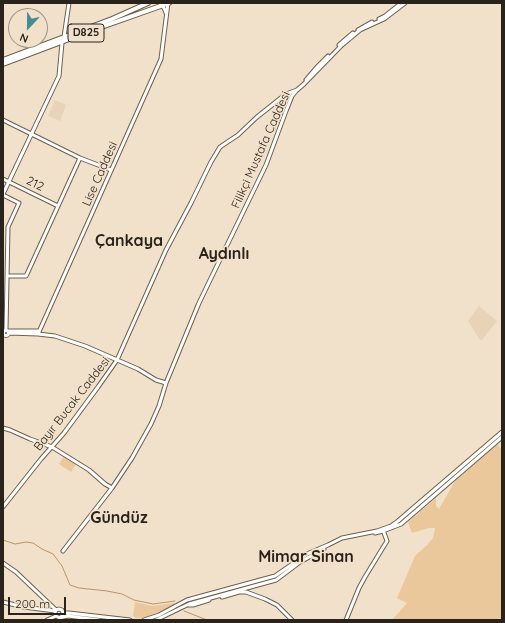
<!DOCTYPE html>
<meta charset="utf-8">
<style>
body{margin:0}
#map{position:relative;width:505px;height:623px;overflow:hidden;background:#f1e1cb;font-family:Quicksand,sans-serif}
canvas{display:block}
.frame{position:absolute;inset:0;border:4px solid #2a231c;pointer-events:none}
.north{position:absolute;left:8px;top:8px;width:40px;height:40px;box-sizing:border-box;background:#f1e1cb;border:1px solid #a19585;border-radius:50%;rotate:202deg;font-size:11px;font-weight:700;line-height:16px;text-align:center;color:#2a231c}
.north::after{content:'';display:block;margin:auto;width:14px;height:18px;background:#458c92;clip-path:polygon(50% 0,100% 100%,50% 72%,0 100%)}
.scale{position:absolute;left:8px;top:597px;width:58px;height:18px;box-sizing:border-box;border:2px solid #2a231c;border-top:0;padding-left:5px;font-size:12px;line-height:14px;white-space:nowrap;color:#2a231c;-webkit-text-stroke:3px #f1e1cb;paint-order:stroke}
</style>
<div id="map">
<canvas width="505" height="623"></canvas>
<div class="frame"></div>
<div class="north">N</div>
<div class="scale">200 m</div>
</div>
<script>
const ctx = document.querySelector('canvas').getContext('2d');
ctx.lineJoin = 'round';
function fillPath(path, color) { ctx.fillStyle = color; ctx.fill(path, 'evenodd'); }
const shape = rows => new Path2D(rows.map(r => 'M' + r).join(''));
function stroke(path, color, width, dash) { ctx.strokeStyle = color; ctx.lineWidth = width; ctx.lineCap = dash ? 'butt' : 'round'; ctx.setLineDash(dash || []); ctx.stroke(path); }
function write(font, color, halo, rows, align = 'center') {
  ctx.font = font + ' Quicksand,sans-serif'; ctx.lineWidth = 3.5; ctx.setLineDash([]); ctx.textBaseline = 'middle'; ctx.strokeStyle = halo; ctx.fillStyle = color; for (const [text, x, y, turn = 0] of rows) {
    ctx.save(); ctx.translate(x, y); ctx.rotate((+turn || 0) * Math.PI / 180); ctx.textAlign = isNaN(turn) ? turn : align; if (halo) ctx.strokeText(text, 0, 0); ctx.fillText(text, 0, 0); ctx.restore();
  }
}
const built = shape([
 [55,100,66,105,60,121,48,116],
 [479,306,497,321,482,340,480,340,468,321]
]);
const green = shape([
 [497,444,502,450,502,620,392,620,407,603,397,598,415,556,427,545,433,538,435,528,429,528,412,533,408,522,436,498,436,506,439,509,455,481],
 [64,456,76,464,71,472,59,464],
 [135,602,152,606,174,603,175,604,153,615,146,618,135,618,133,615]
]);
const stream = shape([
 [3,540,15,544,26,542,33,543,42,549,53,554,62,566,70,585,79,588,107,591,122,594,134,600,153,604,175,601],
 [184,611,207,620]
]);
const secondary = shape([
 [161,3,165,10,166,13],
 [379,19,385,16,399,5],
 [358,30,372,22],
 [339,45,353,33],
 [306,80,318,66,328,56],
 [3,120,80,158,111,170],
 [3,179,58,206],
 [3,194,59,76,62,43,64,37,69,3],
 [3,195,19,203,8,227,6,330],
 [7,276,26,276,27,274,80,158],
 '3.5 333a2.5 2.5 0 1 1 5 0a2.5 2.5 0 1 1-5 0Z',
 [8,331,39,331],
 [9,333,38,334,55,336,85,346,138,369,156,380,166,383],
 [38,334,161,59,168,3],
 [3,428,10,430,30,439,52,447,89,470,105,484,112,488],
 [3,507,41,459,64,433,98,387,117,360,166,250,191,203,211,162,220,147,238,135,257,117,286,94,297,90,304,84,342,45,360,30,384,19,405,3],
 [375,533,383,531,401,524,502,437],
 [63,551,112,488,132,458,151,424,159,406,166,383,199,303,213,274,266,165,286,111,292,96,296,91],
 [3,563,16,572,56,610],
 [222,597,239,592,246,592,265,599,277,605,292,620],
 [3,602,24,607,55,611],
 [189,605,193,605,209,600],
 [63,613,69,613,130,620],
 [59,618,62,616,63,613,62,610,59,609,56,610,55,613,56,616,58,617,59,618,68,616,99,620],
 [47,620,56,616],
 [144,620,159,615,187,600,275,576,307,554,328,545,342,538,377,531,391,526,398,521,502,432],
 [156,620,189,604,276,580,300,562,324,549],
 [346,620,359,588,365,577,387,541,383,530]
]);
const highway = shape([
 [3,60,112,19,148,3],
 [3,64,93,30,169,3]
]);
const shields = [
 [86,33,36]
];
const shieldNames = [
 ["D825",86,33]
];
const streetNames = [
 ["Filikçi Mustafa Caddesi",261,150,-66],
 ["Lise Caddesi",100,174,-66],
 ["212",35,184,26],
 ["Bayır Bucak Caddesi",72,404,-52]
];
const districtNames = [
 ["Çankaya",129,241],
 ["Aydınlı",224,254],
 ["Gündüz",119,518],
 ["Mimar Sinan",306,557]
];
fillPath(built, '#e8d3b8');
fillPath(green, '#eac89c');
stroke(stream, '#ba9462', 1);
stroke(secondary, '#6d5f4c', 5);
stroke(highway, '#6d5f4c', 6);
stroke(secondary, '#fff', 3);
stroke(highway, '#fff', 4);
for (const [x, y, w] of shields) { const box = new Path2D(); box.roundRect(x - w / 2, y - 9, w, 18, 3); ctx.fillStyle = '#f1e1cb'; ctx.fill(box); stroke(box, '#2a231c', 1); }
write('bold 11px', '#2a231c', null, shieldNames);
write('12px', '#2a231c', '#f1e1cb', streetNames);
write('bold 16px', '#2a231c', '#f1e1cb', districtNames);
</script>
